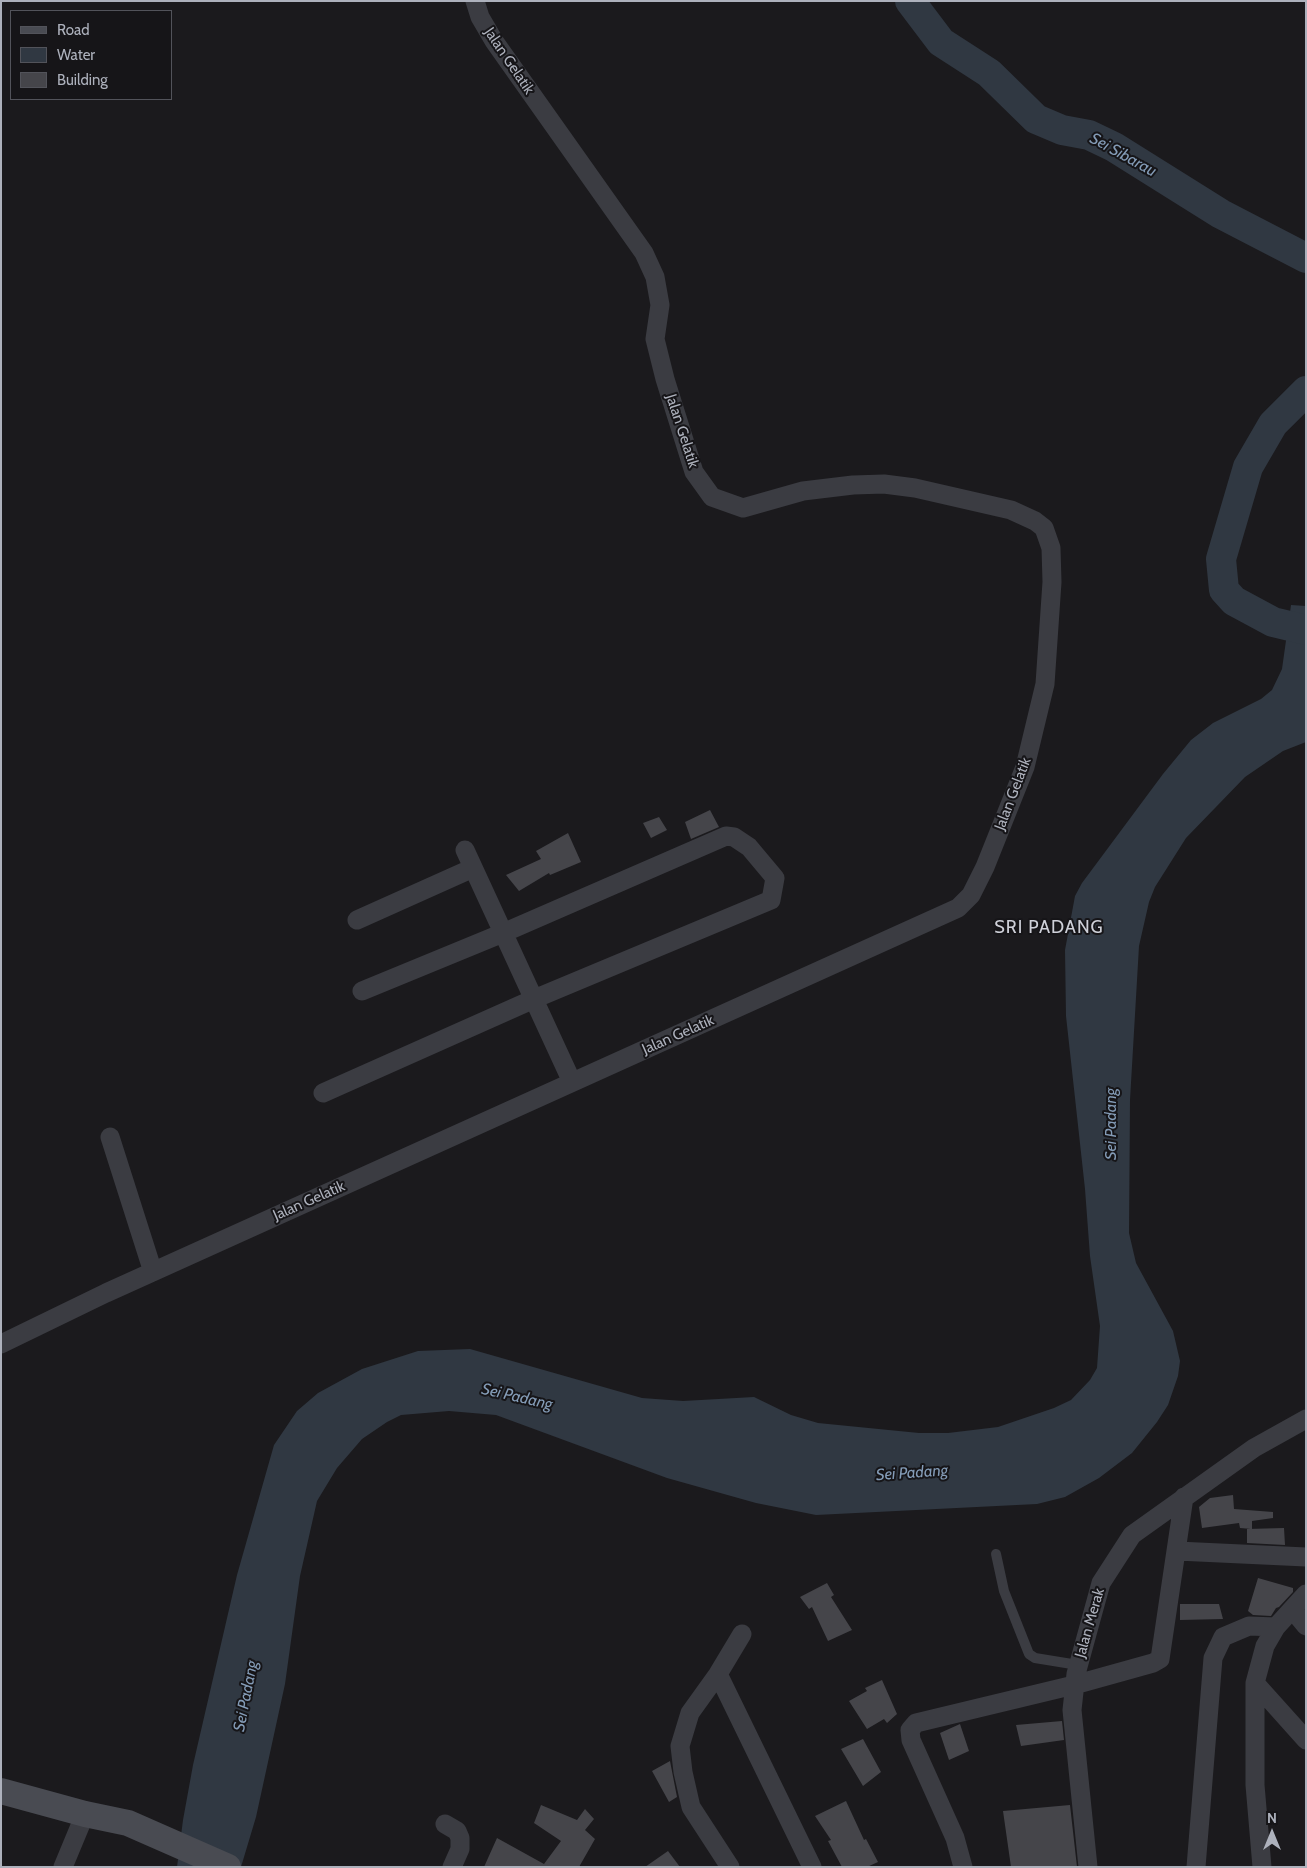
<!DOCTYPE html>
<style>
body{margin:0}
#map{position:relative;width:1307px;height:1868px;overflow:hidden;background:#1b1a1d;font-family:Cabin,sans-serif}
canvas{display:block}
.frame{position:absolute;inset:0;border:2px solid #adb1bc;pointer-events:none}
.legend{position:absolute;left:10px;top:10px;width:162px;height:90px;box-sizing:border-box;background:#161518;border:1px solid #52535a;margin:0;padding:6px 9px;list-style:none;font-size:15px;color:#adb1bc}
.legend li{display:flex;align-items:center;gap:10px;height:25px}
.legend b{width:25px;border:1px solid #52535a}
.north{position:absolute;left:1247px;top:1808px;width:50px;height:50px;-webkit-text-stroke:4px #161518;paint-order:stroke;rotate:0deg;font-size:14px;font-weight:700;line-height:20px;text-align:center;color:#adb1bc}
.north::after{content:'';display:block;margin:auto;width:18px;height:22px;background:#adb1bc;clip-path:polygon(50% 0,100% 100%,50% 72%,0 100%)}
</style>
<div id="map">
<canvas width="1307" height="1868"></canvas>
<div class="frame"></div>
<ul class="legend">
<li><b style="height:6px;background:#494b52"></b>Road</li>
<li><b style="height:14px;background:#303842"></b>Water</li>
<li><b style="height:14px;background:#45454a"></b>Building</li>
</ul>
<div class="north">N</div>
</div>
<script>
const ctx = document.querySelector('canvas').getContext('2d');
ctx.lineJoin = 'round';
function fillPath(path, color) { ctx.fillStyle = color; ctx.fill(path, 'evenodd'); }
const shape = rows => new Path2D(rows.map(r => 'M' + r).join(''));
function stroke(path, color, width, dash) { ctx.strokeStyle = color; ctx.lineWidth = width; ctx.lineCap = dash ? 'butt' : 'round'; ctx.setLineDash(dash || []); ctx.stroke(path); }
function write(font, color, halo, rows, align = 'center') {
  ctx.font = font + ' Cabin,sans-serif'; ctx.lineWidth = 4; ctx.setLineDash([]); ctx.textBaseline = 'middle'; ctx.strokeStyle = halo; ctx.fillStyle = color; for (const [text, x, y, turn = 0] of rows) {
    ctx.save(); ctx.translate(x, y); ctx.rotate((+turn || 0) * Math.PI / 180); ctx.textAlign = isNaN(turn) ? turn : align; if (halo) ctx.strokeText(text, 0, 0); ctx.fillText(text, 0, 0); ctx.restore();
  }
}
const water = shape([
 [1291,605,1306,606,1306,742,1283,751,1245,777,1186,838,1155,887,1149,902,1139,946,1130,1100,1129,1233,1136,1263,1173,1331,1180,1361,1178,1376,1168,1405,1157,1422,1132,1453,1099,1478,1065,1497,1037,1504,816,1515,756,1503,667,1478,496,1415,449,1411,401,1415,387,1422,362,1439,337,1468,317,1501,300,1576,285,1684,256,1817,241,1867,177,1867,183,1820,193,1765,237,1575,274,1445,297,1411,318,1393,362,1369,418,1351,470,1349,642,1398,683,1401,754,1397,791,1415,818,1423,919,1433,948,1433,998,1427,1054,1408,1071,1400,1090,1380,1097,1368,1100,1326,1090,1256,1085,1189,1066,1016,1065,950,1075,896,1082,883,1163,774,1191,740,1213,723,1261,699,1272,690,1282,669]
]);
const river = shape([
 [910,1,941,42,989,73,1036,119,1062,130,1089,135,1114,147,1221,214,1306,258],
 [1306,391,1273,424,1248,467,1221,559,1224,590,1234,601,1273,622,1306,630]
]);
const building = shape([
 [710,810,719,827,691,839,685,822],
 [659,817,667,830,651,838,643,823],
 [568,833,581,862,550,875,549,873,519,891,506,875,541,859,536,851],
 [1233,1495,1234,1509,1273,1512,1273,1518,1252,1521,1252,1529,1240,1528,1239,1523,1202,1528,1199,1507,1210,1498],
 [1284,1528,1285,1545,1247,1543,1247,1529],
 [1258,1578,1293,1588,1293,1592,1279,1607,1276,1608,1271,1616,1253,1615,1248,1611],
 [827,1583,834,1595,831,1597,852,1630,828,1641,812,1607,809,1609,800,1597],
 [1180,1604,1219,1604,1223,1619,1180,1620],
 [882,1680,897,1714,887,1723,884,1719,867,1729,849,1701,867,1691,865,1688],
 [1062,1721,1064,1740,1021,1746,1016,1725],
 [960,1724,969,1751,949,1760,940,1733],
 [863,1739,881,1772,863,1786,841,1749],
 [670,1761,677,1797,669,1802,652,1771],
 [846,1801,864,1840,866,1839,878,1862,867,1867,842,1867,828,1841,831,1840,815,1816],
 [541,1805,577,1820,585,1809,594,1819,585,1830,595,1839,579,1867,484,1867,497,1838,544,1864,561,1841,534,1823],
 [1070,1805,1077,1867,1011,1867,1003,1811],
 [668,1851,680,1867,645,1867]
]);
const service = shape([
 [996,1554,1004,1591,1029,1654,1035,1658,1078,1665]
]);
const minor = shape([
 [465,850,572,1082],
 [357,920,473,868],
 [323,1093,534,999,771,900,775,878,749,847,734,837,726,836,503,933,362,991],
 [110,1137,153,1272],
 [1,1344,106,1293,958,908,971,895,985,867,1025,767,1045,684,1052,582,1051,548,1044,528,1035,521,1011,510,915,488,884,484,853,485,803,491,743,508,712,497,694,472,665,379,655,339,660,305,655,277,644,253,494,41,480,17,475,1],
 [1177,1551,1306,1557],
 [1292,1609,1306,1626],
 [718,1674,812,1867],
 [1255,1683,1306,1740],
 [445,1824,457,1831,460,1838,460,1849,452,1867],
 [63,1867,85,1814],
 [730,1867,691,1807,683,1772,680,1746,690,1713,718,1674,742,1634],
 [963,1867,955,1838,911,1740,910,1730,916,1723,1074,1685,1153,1663,1160,1659,1184,1497],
 [1088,1867,1072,1710,1076,1674,1101,1583,1132,1535,1254,1448,1306,1419],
 [1196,1867,1213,1658,1223,1637,1249,1626,1276,1627],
 [1262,1867,1255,1785,1255,1683,1265,1646,1276,1627,1306,1594]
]);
const secondary = shape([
 [1,1791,85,1814,128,1823,228,1867]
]);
const streetNames = [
 ["Jalan Gelatik",509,61,56],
 ["Jalan Gelatik",682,431,72],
 ["Jalan Gelatik",1013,794,-69],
 ["Jalan Gelatik",678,1035,-24],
 ["Jalan Gelatik",309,1201,-24],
 ["Jalan Merak",1090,1623,-74]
];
const waterNames = [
 ["Sei Sibarau",1123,155,29],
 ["Sei Padang",1111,1124,-90],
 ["Sei Padang",517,1397,13],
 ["Sei Padang",912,1473,-4],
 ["Sei Padang",246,1696,-79]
];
const quarterNames = [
 ["SRI PADANG",1049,928]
];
fillPath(water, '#303842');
stroke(river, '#303842', 30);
fillPath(building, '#45454a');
stroke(service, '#3b3c42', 10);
stroke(minor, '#3b3c42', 19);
stroke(secondary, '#494b52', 26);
write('15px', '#adb1bc', '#161518', streetNames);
write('italic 16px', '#849cb7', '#161518', waterNames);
ctx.letterSpacing = '1px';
write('18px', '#ced0d8', '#161518', quarterNames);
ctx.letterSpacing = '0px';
</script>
